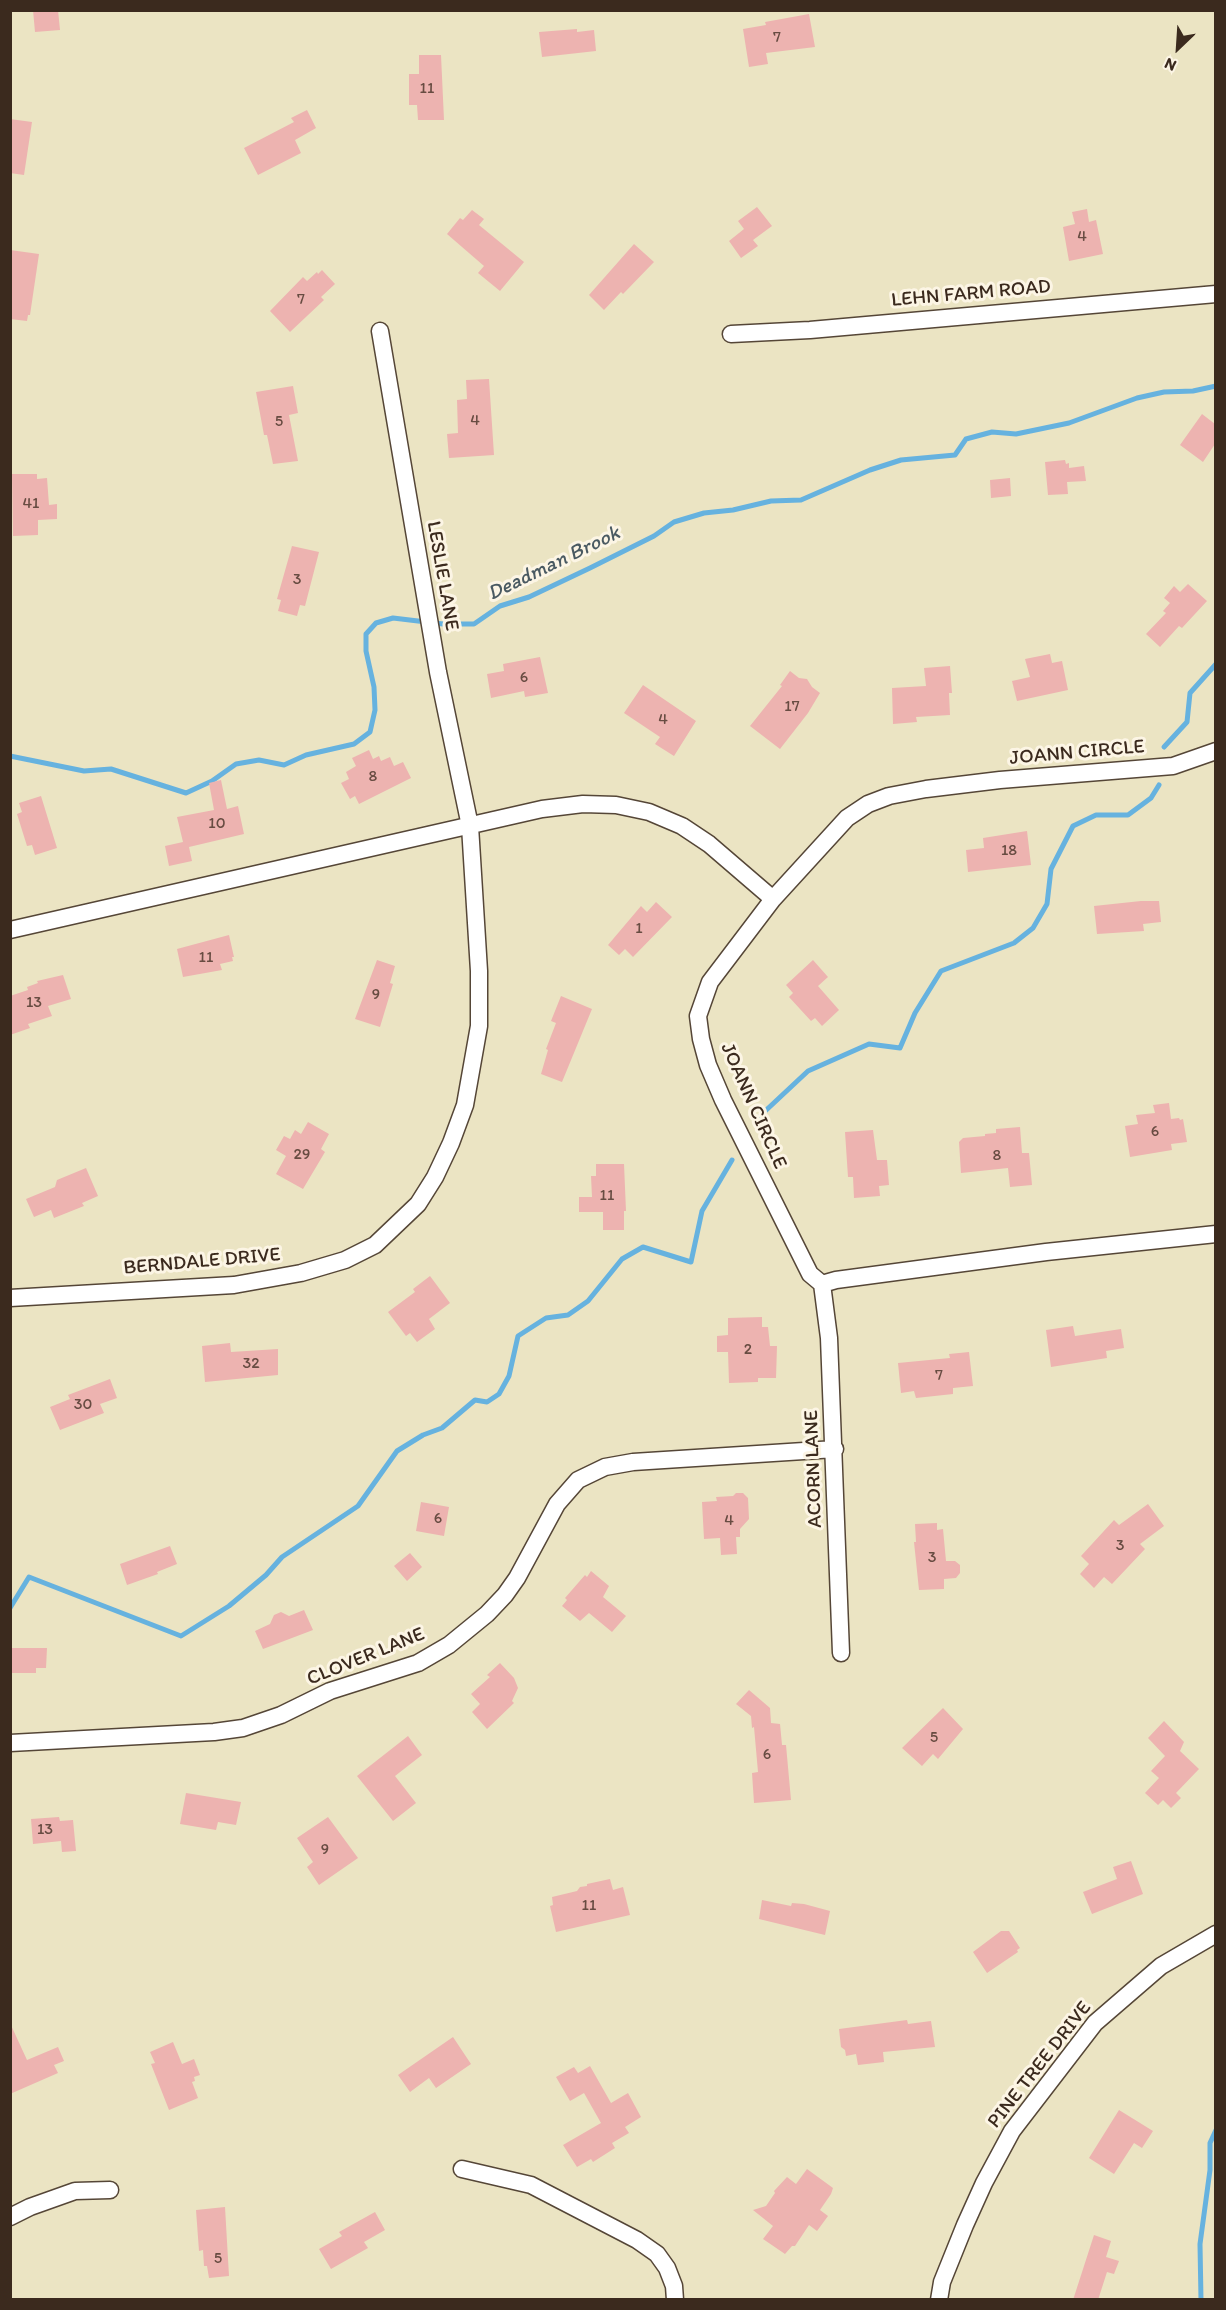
<!DOCTYPE html>
<style>
body{margin:0}
#map{position:relative;width:1226px;height:2310px;overflow:hidden;background:#ebe4c3;font-family:Itim,sans-serif}
canvas{display:block}
.frame{position:absolute;inset:0;border:12px solid #3b2a1e;pointer-events:none}
.north{position:absolute;left:1148px;top:18px;width:60px;height:60px;-webkit-text-stroke:4px #fcf5e5;paint-order:stroke;rotate:205deg;font-size:16px;font-weight:700;line-height:24px;text-align:center;color:#3b2a1e}
.north::after{content:'';display:block;margin:auto;width:21px;height:27px;background:#3b2a1e;clip-path:polygon(50% 0,100% 100%,50% 72%,0 100%)}
</style>
<div id="map">
<canvas width="1226" height="2310"></canvas>
<div class="frame"></div>
<div class="north">N</div>
</div>
<script>
const ctx = document.querySelector('canvas').getContext('2d');
ctx.lineJoin = 'round';
const shape = rows => new Path2D(rows.map(r => 'M' + r).join(''));
function stroke(path, color, width, dash) { ctx.strokeStyle = color; ctx.lineWidth = width; ctx.lineCap = dash ? 'butt' : 'round'; ctx.setLineDash(dash || []); ctx.stroke(path); }
function fillPath(path, color) { ctx.fillStyle = color; ctx.fill(path, 'evenodd'); }
function write(font, color, halo, rows, align = 'center') {
  ctx.font = font + ' Itim,sans-serif'; ctx.lineWidth = 6; ctx.setLineDash([]); ctx.textBaseline = 'middle'; ctx.strokeStyle = halo; ctx.fillStyle = color; for (const [text, x, y, turn = 0] of rows) {
    ctx.save(); ctx.translate(x, y); ctx.rotate((+turn || 0) * Math.PI / 180); ctx.textAlign = isNaN(turn) ? turn : align; if (halo) ctx.strokeText(text, 0, 0); ctx.fillText(text, 0, 0); ctx.restore();
  }
}
const stream = shape([
 [1164,747,1187,722,1190,693,1216,664],
 [10,756,84,771,111,769,186,793,212,781,236,764,259,760,284,765,306,755,354,744,370,732,375,710,374,687,366,651,366,634,376,623,393,618,443,624,474,624,500,606,529,597,590,568,654,536,674,522,704,513,733,510,771,501,801,500,870,470,901,460,955,455,966,439,992,432,1016,434,1069,423,1137,398,1164,392,1193,391,1216,386],
 [756,1124,762,1114,808,1071,869,1044,900,1048,915,1013,941,971,1014,943,1033,928,1047,904,1051,869,1073,826,1096,815,1128,815,1151,798,1159,785],
 [10,1608,29,1577,181,1636,229,1606,266,1575,282,1557,358,1506,397,1451,423,1435,442,1428,475,1400,487,1402,499,1394,509,1376,518,1336,546,1318,568,1315,588,1301,622,1259,643,1247,691,1262,702,1211,732,1160],
 [1201,2300,1200,2244,1210,2170,1210,2143,1216,2130]
]);
const building = shape([
 [33,10,58,10,60,30,35,32],
 [809,14,815,47,766,53,768,64,749,67,743,29,766,25,765,22],
 [577,29,577,32,594,30,596,51,542,57,539,32],
 [419,55,441,55,444,120,418,120,417,105,409,105,409,74,419,74],
 [307,110,316,128,295,140,301,153,258,175,244,148,294,122,291,118],
 [10,119,32,122,24,175,10,173],
 [757,207,772,226,753,240,758,246,741,258,729,241,744,229,738,221],
 [1087,209,1089,222,1096,220,1103,254,1069,261,1063,227,1075,224,1072,212],
 [472,210,484,219,479,225,524,262,500,291,478,273,484,266,447,234,460,218,463,220],
 [634,244,654,262,623,294,621,292,604,310,589,295],
 [10,250,39,254,30,315,28,315,27,321,10,319],
 [322,270,335,284,321,297,324,300,290,332,270,311,303,277,307,281,317,272,318,274],
 [489,379,494,455,449,458,447,434,458,433,457,400,467,399,466,380],
 [293,386,298,413,289,415,298,461,273,464,267,435,264,435,256,392],
 [1202,414,1215,424,1215,444,1203,462,1180,445],
 [1065,460,1066,464,1069,463,1069,468,1084,466,1086,481,1067,482,1068,494,1048,495,1045,462],
 [12,474,37,474,37,479,47,478,49,505,57,504,57,519,38,520,38,535,13,536],
 [1010,478,1011,496,991,498,990,480],
 [292,546,319,552,305,606,300,605,297,616,278,611,281,600,277,599],
 [1188,584,1207,601,1182,628,1179,626,1160,647,1146,634,1166,613,1163,611,1170,603,1164,598,1174,586,1180,592],
 [1050,654,1052,663,1062,661,1068,690,1017,701,1012,681,1030,677,1025,659],
 [540,657,548,693,525,697,524,691,491,698,487,674,504,671,503,664],
 [950,666,952,693,949,693,950,715,916,717,917,722,893,724,892,688,926,686,924,668],
 [790,671,799,678,807,679,812,687,820,693,808,713,780,749,750,726,782,686,780,685],
 [643,685,696,721,674,756,655,744,660,737,624,713],
 [369,750,373,759,379,756,381,761,390,757,394,766,403,762,411,778,359,804,355,796,350,799,341,783,349,779,346,772,356,766,352,758],
 [221,780,227,809,238,806,244,834,189,847,192,861,169,866,165,846,183,842,177,817,214,810,209,783],
 [41,796,57,848,35,855,32,845,27,846,17,814,22,812,19,803],
 [1027,831,1031,865,968,872,966,850,984,848,983,838],
 [1141,901,1159,901,1161,922,1143,924,1144,931,1097,934,1094,906],
 [656,902,672,917,633,957,625,949,619,955,608,945,641,906,647,912],
 [229,935,234,957,232,957,233,961,220,964,222,970,183,977,177,949],
 [377,960,395,966,390,983,393,984,380,1027,355,1019],
 [813,960,828,977,818,986,839,1010,822,1026,815,1018,811,1021,789,997,793,993,786,985],
 [63,975,71,999,48,1006,52,1016,28,1024,30,1028,10,1035,10,996,28,990,27,987,38,983,37,981],
 [561,996,592,1009,562,1082,541,1074,548,1050,546,1049,556,1023,551,1021],
 [1169,1103,1171,1119,1179,1118,1180,1120,1183,1119,1187,1142,1171,1144,1172,1150,1130,1157,1125,1126,1138,1124,1136,1115,1155,1113,1153,1105],
 [308,1122,329,1134,321,1149,325,1152,303,1189,276,1174,286,1156,276,1150,284,1136,290,1139,295,1130,301,1134],
 [1020,1127,1022,1153,1029,1153,1032,1185,1010,1187,1008,1168,961,1173,959,1142,963,1138,985,1136,985,1134,996,1133,996,1129],
 [873,1130,877,1160,887,1160,889,1185,879,1186,880,1196,854,1198,853,1177,848,1177,845,1132],
 [596,1164,624,1164,626,1211,624,1211,624,1230,603,1230,603,1212,579,1212,579,1197,592,1197,591,1176,596,1176],
 [86,1168,98,1196,82,1203,84,1206,54,1218,51,1210,34,1217,26,1199,55,1187,57,1180],
 [430,1276,450,1303,429,1319,435,1329,417,1342,410,1333,406,1336,388,1312,415,1292,413,1289],
 [762,1317,762,1327,768,1327,770,1346,777,1346,776,1378,758,1378,758,1382,729,1383,728,1352,717,1352,717,1336,728,1335,728,1318],
 [1073,1326,1075,1336,1121,1329,1124,1348,1106,1351,1107,1358,1051,1367,1046,1330],
 [230,1343,231,1352,278,1349,278,1375,205,1382,202,1346],
 [969,1352,973,1386,953,1388,953,1394,916,1398,914,1391,901,1393,898,1363,950,1358,949,1354],
 [110,1379,117,1398,100,1404,104,1413,60,1430,50,1407,70,1399,68,1395],
 [736,1493,743,1493,748,1498,749,1519,740,1529,740,1537,736,1537,737,1554,721,1555,720,1538,704,1539,702,1502,717,1501,716,1497,733,1496],
 [421,1502,449,1507,444,1536,416,1531],
 [1148,1504,1164,1526,1140,1544,1145,1549,1112,1584,1104,1577,1094,1588,1080,1574,1089,1564,1081,1556,1114,1520,1119,1525],
 [937,1523,937,1530,943,1529,946,1561,955,1561,960,1565,960,1573,956,1578,944,1579,944,1589,919,1590,914,1542,916,1542,915,1524],
 [170,1546,177,1564,157,1572,158,1574,127,1585,120,1564],
 [410,1553,422,1567,407,1581,394,1566],
 [591,1571,609,1586,603,1597,626,1616,612,1632,589,1613,580,1621,562,1606,567,1600,565,1598,585,1575,587,1577],
 [304,1610,313,1630,263,1649,255,1631,270,1624,274,1615,281,1612,289,1616],
 [10,1648,47,1648,46,1668,36,1668,36,1673,10,1673],
 [500,1663,514,1678,518,1688,512,1701,514,1703,487,1729,472,1712,480,1704,471,1694,490,1677,487,1675],
 [749,1690,770,1708,771,1723,780,1724,782,1745,786,1745,791,1800,754,1803,752,1773,758,1772,754,1727,752,1728,751,1716,736,1704],
 [943,1708,963,1729,938,1759,933,1754,922,1766,902,1748],
 [1164,1721,1184,1742,1180,1751,1199,1769,1176,1793,1181,1798,1171,1808,1163,1800,1158,1805,1145,1793,1159,1778,1151,1771,1165,1756,1148,1738],
 [408,1736,422,1755,395,1776,416,1803,393,1821,357,1776],
 [186,1793,241,1802,236,1825,218,1822,216,1830,180,1824],
 [59,1817,60,1821,73,1820,76,1851,62,1852,61,1841,33,1844,31,1819],
 [328,1817,358,1858,319,1885,307,1867,313,1862,297,1838],
 [1131,1861,1143,1894,1092,1914,1083,1892,1117,1879,1113,1867],
 [610,1879,613,1890,623,1887,630,1915,556,1932,550,1906,553,1905,552,1897,577,1891,580,1887,587,1886,587,1884],
 [762,1900,791,1906,792,1903,804,1904,830,1911,825,1935,759,1919],
 [1001,1931,1009,1931,1020,1948,1017,1950,1018,1952,987,1973,973,1952],
 [907,2020,908,2024,931,2021,935,2047,883,2052,884,2062,858,2065,856,2054,846,2056,845,2050,841,2047,839,2029],
 [10,2023,27,2060,58,2047,64,2061,54,2065,58,2073,10,2094],
 [453,2037,471,2064,436,2088,429,2078,410,2092,398,2075],
 [173,2042,182,2064,194,2059,200,2075,194,2077,195,2081,192,2082,198,2098,169,2110,151,2064,155,2063,150,2052],
 [590,2066,611,2103,628,2093,641,2117,625,2127,629,2133,612,2143,615,2148,593,2162,591,2159,577,2167,563,2145,601,2123,584,2093,570,2101,556,2077,574,2067,578,2073],
 [1119,2110,1153,2131,1142,2148,1134,2143,1114,2174,1089,2158],
 [807,2169,833,2188,831,2194,820,2210,828,2216,817,2231,809,2225,795,2246,792,2246,785,2254,763,2239,773,2226,753,2210,766,2206,775,2193,774,2191,787,2177,796,2184],
 [225,2207,229,2276,209,2278,207,2266,204,2266,203,2250,199,2251,196,2210],
 [375,2212,385,2230,364,2242,368,2248,331,2269,319,2249,342,2236,339,2232],
 [1094,2235,1111,2241,1106,2257,1119,2261,1114,2274,1107,2272,1098,2300,1073,2300]
]);
const street = shape([
 [731,334,810,330,1216,294],
 [1216,751,1173,766,1000,780,926,789,889,796,868,804,847,818,773,899,710,982,698,1016,701,1039,708,1065,723,1100,810,1274,822,1284,836,1280,1046,1252,1216,1234],
 [10,930,542,809,583,804,616,805,649,812,682,826,709,844,773,899],
 [822,1284,829,1338,841,1653],
 [10,1298,234,1285,301,1273,345,1260,375,1245,418,1204,435,1177,451,1143,465,1105,479,1026,479,971,470,826,438,672,380,331],
 [10,1743,214,1732,243,1728,281,1715,330,1691,418,1663,449,1645,487,1614,505,1595,517,1578,557,1504,578,1480,605,1467,633,1462,835,1449],
 [462,2169,531,2185,637,2240,657,2254,667,2268,674,2286,675,2300],
 [10,2217,30,2207,75,2191,110,2190],
 [939,2300,942,2282,965,2225,984,2183,1012,2131,1095,2023,1161,1966,1216,1934]
]);
const numberNames = [
 ["7",777,38],
 ["11",427,89],
 ["4",1082,237],
 ["7",301,300],
 ["4",475,421],
 ["5",279,422],
 ["41",31,504],
 ["3",297,580],
 ["6",524,678],
 ["17",792,707],
 ["4",663,720],
 ["8",373,777],
 ["10",217,824],
 ["18",1009,851],
 ["1",639,929],
 ["11",206,958],
 ["9",376,995],
 ["13",34,1003],
 ["6",1155,1132],
 ["29",302,1155],
 ["8",997,1156],
 ["11",607,1196],
 ["2",748,1350],
 ["32",251,1364],
 ["7",939,1376],
 ["30",83,1405],
 ["6",438,1519],
 ["4",729,1521],
 ["3",1120,1546],
 ["3",932,1558],
 ["5",934,1738],
 ["6",767,1755],
 ["13",45,1830],
 ["9",325,1850],
 ["11",589,1906],
 ["5",218,2259]
];
const streetNames = [
 ["LEHN FARM ROAD",971,294,-5],
 ["LESLIE LANE",442,576,80],
 ["JOANN CIRCLE",1077,753,-5],
 ["JOANN CIRCLE",753,1106,66],
 ["BERNDALE DRIVE",202,1262,-5],
 ["ACORN LANE",814,1469,-92],
 ["CLOVER LANE",366,1657,-22],
 ["PINE TREE DRIVE",1040,2065,-52]
];
const waterNames = [
 ["Deadman Brook",554,564,-26]
];
stroke(stream, '#66b2df', 5);
fillPath(building, '#edb3b0');
stroke(street, '#554637', 19);
stroke(street, '#fff', 16);
write('16px', '#684c42', null, numberNames);
write('20px', '#3b2a1e', '#fcf5e5', streetNames);
write('italic 21px', '#4a5a62', '#fcf5e5', waterNames);
</script>
